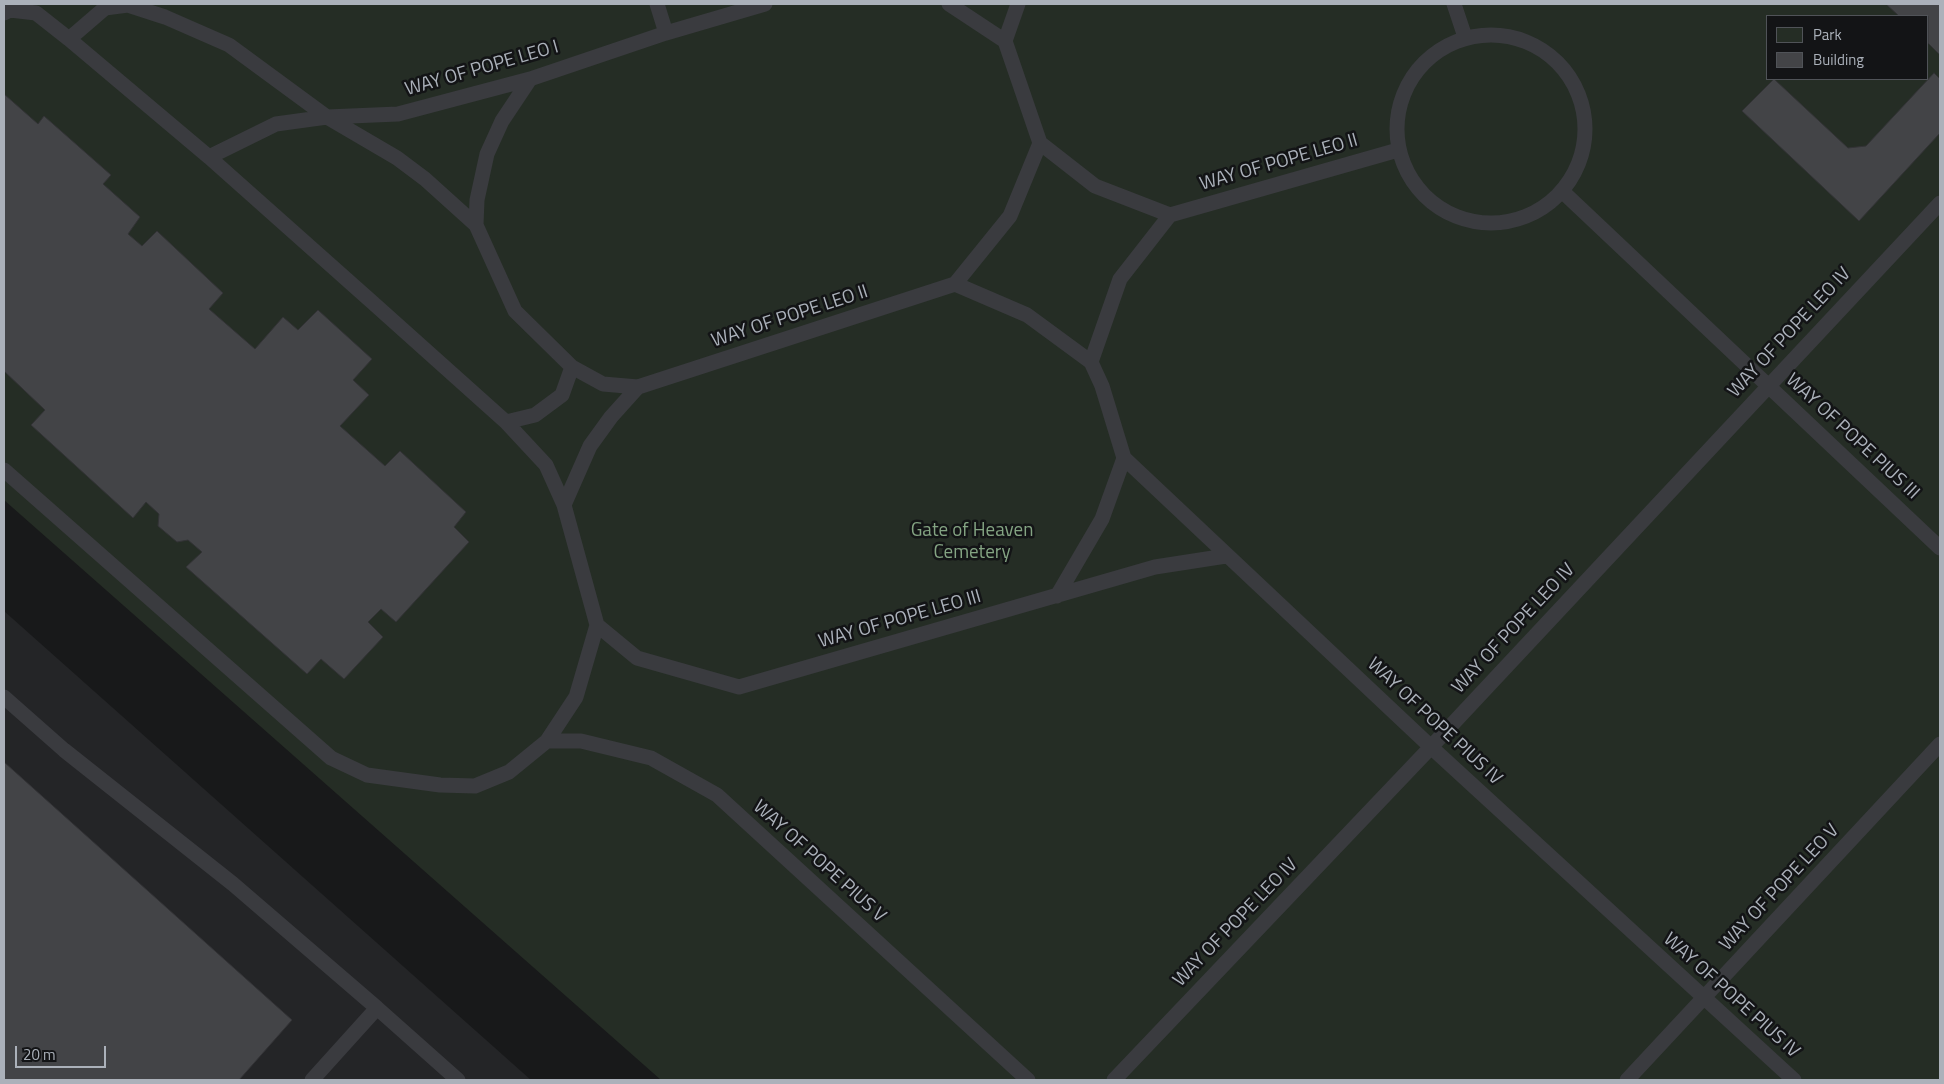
<!DOCTYPE html>
<style>
body{margin:0}
#map{position:relative;width:1944px;height:1084px;overflow:hidden;background:#18191a;font-family:"Titillium Web",sans-serif}
canvas{display:block}
.frame{position:absolute;inset:0;border:5px solid #abb1ba;pointer-events:none}
.legend{position:absolute;left:1766px;top:15px;width:162px;height:65px;box-sizing:border-box;background:#131416;border:1px solid #505358;margin:0;padding:6px 9px;list-style:none;font-size:15px;color:#abb1ba}
.legend li{display:flex;align-items:center;gap:10px;height:25px}
.legend b{width:25px;border:1px solid #505358}
.scale{position:absolute;left:15px;top:1046px;width:91px;height:22px;box-sizing:border-box;border:2px solid #abb1ba;border-top:0;padding-left:6px;font-size:15px;line-height:18px;white-space:nowrap;color:#abb1ba;-webkit-text-stroke:4px #131416;paint-order:stroke}
</style>
<div id="map">
<canvas width="1944" height="1084"></canvas>
<div class="frame"></div>
<ul class="legend">
<li><b style="height:14px;background:#252d25"></b>Park</li>
<li><b style="height:14px;background:#434447"></b>Building</li>
</ul>
<div class="scale">20 m</div>
</div>
<script>
const ctx = document.querySelector('canvas').getContext('2d');
ctx.lineJoin = 'round';
function fillPath(path, color) { ctx.fillStyle = color; ctx.fill(path, 'evenodd'); }
const shape = rows => new Path2D(rows.map(r => 'M' + r).join(''));
function stroke(path, color, width, dash) { ctx.strokeStyle = color; ctx.lineWidth = width; ctx.lineCap = dash ? 'butt' : 'round'; ctx.setLineDash(dash || []); ctx.stroke(path); }
function write(font, color, halo, rows, align = 'center') {
  ctx.font = font + ' "Titillium Web",sans-serif'; ctx.lineWidth = 5; ctx.setLineDash([]); ctx.textBaseline = 'middle'; ctx.strokeStyle = halo; ctx.fillStyle = color; for (const [text, x, y, turn = 0] of rows) {
    ctx.save(); ctx.translate(x, y); ctx.rotate((+turn || 0) * Math.PI / 180); ctx.textAlign = isNaN(turn) ? turn : align; if (halo) ctx.strokeText(text, 0, 0); ctx.fillText(text, 0, 0); ctx.restore();
  }
}
const built = shape([
 [4,611,531,1080,4,1080]
]);
const green = shape([
 [4,4,1940,4,1940,1080,661,1080,4,500],
 [1768,16,1928,16,1928,79,1768,79]
]);
const building = shape([
 [1886,4,1940,4,1940,55,1928,43,1928,16,1899,16,1886,4],
 [1934,73,1940,79,1940,133,1859,221,1742,111,1774,79,1848,148,1866,146,1934,73],
 [4,94,38,124,44,116,111,175,103,184,140,217,128,234,142,246,157,231,223,293,209,309,255,349,283,317,298,330,318,310,372,359,353,380,369,395,340,426,385,466,400,451,466,512,454,527,469,542,396,622,381,609,368,622,383,637,344,679,321,659,307,674,186,567,202,552,188,540,177,542,158,526,159,514,146,502,133,518,31,425,45,410,4,371,4,94],
 [4,762,292,1020,239,1080,4,1080,4,762]
]);
const service = shape([
 [657,4,666,33],
 [949,4,1005,41],
 [1018,4,1005,41,1040,143],
 [1454,4,1465,37],
 [4,13,10,10,36,13,69,39,209,157,372,302,506,422,546,465,564,505,597,625,576,697,547,741,509,772,475,786,440,785,367,775,331,758,4,470],
 '1397 129a94 94 0 1 1 188 0a94 94 0 1 1-188 0Z',
 [69,39,105,8,128,5,165,17,229,45,327,117,397,158,425,179,476,225],
 [530,79,502,121,487,154,477,200,476,225,515,311,572,367,603,384,638,387,955,284,1010,216,1040,143],
 [1040,143,1095,186,1170,215],
 [209,157,276,124,327,117,398,114,530,79,666,33,765,4],
 [1562,191,1940,548],
 [955,284,1027,315,1091,362,1102,386,1124,458,1431,747,1794,1080],
 [1091,362,1120,279,1170,215,1398,150],
 [506,422,535,415,562,395,572,367],
 [564,505,590,446,611,417,638,387],
 [1057,596,1102,519,1124,458],
 [597,625,637,658,739,687,1155,567,1226,556],
 [4,697,64,750,233,884,377,1008],
 [547,741,581,741,651,758,717,795,1028,1080],
 [312,1080,377,1008,458,1080],
 [1114,1080,1431,747,1940,203],
 [1627,1080,1940,744]
]);
const streetNames = [
 ["WAY OF POPE LEO I",482,69,-16],
 ["WAY OF POPE LEO II",1279,163,-16],
 ["WAY OF POPE LEO II",790,317,-18],
 ["WAY OF POPE LEO IV",1790,333,-47],
 ["WAY OF POPE PIUS III",1852,437,43],
 ["WAY OF POPE LEO III",900,620,-16],
 ["WAY OF POPE LEO IV",1514,629,-47],
 ["WAY OF POPE PIUS IV",1434,722,43],
 ["WAY OF POPE PIUS V",819,862,42],
 ["WAY OF POPE LEO V",1780,888,-47],
 ["WAY OF POPE LEO IV",1236,923,-46],
 ["WAY OF POPE PIUS IV",1731,996,42]
];
const parkNames = [
 ["Gate of Heaven",972,531],
 ["Cemetery",972,553]
];
fillPath(built, '#242527');
fillPath(green, '#252d25');
fillPath(building, '#434447');
stroke(building, '#333336', 1);
stroke(service, '#3a3b3f', 15);
write('19px', '#abb1ba', '#131416', streetNames);
write('19px', '#84a483', '#131416', parkNames);
</script>
